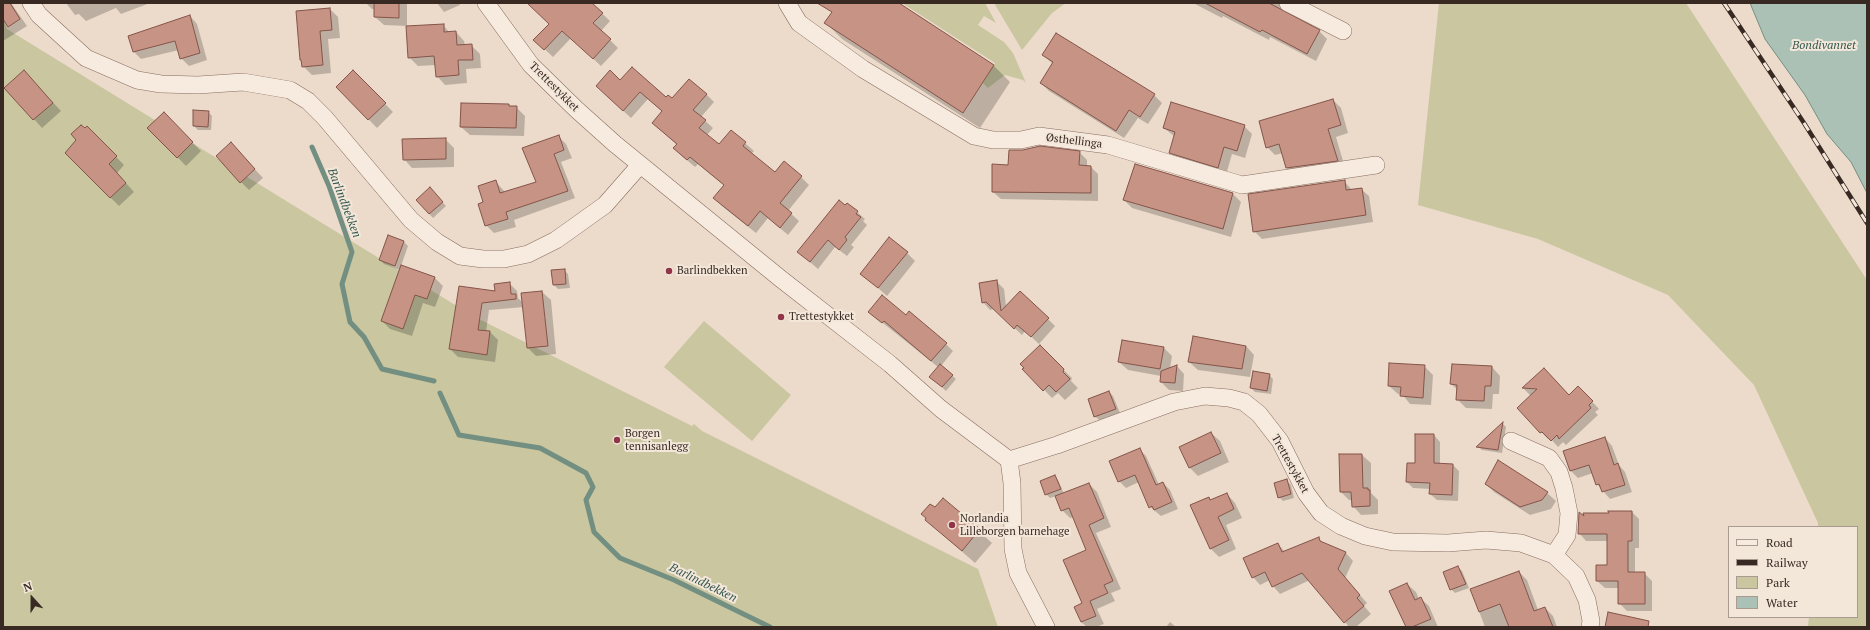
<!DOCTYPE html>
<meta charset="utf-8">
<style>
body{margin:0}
#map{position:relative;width:1870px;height:630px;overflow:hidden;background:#ecdbcb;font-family:"PT Serif",serif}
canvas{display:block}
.frame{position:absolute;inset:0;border:4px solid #392923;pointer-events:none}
.legend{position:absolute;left:1728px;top:526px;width:130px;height:92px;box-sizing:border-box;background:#f3e7da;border:1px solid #a99b91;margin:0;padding:5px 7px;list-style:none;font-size:12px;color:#392923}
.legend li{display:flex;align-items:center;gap:8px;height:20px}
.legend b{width:20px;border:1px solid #a99b91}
.north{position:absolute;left:12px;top:578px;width:40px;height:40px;-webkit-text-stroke:3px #f3e7da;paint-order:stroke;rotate:339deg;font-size:11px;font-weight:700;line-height:16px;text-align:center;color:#392923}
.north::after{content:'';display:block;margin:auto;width:14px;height:18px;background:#392923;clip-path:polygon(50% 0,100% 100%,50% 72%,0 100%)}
</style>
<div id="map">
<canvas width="1870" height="630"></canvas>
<div class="frame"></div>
<ul class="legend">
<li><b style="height:5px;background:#f7eade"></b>Road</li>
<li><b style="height:5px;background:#392923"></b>Railway</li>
<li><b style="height:11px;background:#c9c6a0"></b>Park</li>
<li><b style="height:11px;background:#abc1b6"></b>Water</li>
</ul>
<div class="north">N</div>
</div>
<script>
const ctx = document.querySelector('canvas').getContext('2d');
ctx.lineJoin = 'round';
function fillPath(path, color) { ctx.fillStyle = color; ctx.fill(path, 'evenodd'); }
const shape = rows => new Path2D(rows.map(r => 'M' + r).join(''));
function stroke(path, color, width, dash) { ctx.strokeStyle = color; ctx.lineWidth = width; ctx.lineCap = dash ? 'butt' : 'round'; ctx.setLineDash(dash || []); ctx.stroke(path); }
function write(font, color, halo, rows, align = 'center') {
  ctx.font = font + ' "PT Serif",serif'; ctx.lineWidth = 4; ctx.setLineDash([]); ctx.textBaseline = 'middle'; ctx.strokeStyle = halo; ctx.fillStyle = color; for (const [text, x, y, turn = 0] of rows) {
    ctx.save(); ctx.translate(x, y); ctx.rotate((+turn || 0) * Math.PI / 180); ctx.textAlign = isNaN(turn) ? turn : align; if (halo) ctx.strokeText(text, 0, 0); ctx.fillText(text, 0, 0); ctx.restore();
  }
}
const green = shape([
 [902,3,985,3,996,23,984,16,978,25,1004,42,1013,53,1026,83,1023,80,1005,75,988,88,983,83,995,63],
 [994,3,1066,3,1052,13,1022,50],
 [1439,3,1686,3,1867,280,1867,627,1808,627,1809,617,1857,617,1857,527,1818,527,1818,523,1754,385,1668,295,1538,239,1418,205],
 [3,19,7,29,473,316,692,426,694,424,702,431,978,569,998,627,3,627],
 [704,321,791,395,752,441,664,367]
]);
const water = shape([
 [1750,3,1867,3,1867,193,1851,162,1827,134,1805,95,1765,39,1750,3]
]);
const shadow = shape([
 [3,3,11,3,27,26,3,41],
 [66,3,150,3,121,14,116,8,86,21,79,14,75,15],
 [366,3,407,3,407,26,384,25,375,17,375,9,372,9],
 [437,3,459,3,460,5,444,12],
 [532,3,591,3,610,21,601,31,618,48,601,66,571,38,553,57,535,40,550,24],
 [838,3,898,3,993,65,1010,82,980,128,842,39,826,23],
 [1193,3,1290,3,1286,13,1319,31,1327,39,1316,61,1270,37,1269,40,1223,16,1222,18],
 [330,9,338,17,340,38,328,39,331,73,312,75,303,66],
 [190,16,197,24,207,60,189,66,181,58,179,50,141,59,133,51],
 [443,25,450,33,456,32,464,41,465,46,471,45,480,54,481,68,466,69,467,83,445,85,437,76,436,65,418,66,409,57],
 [1043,55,1154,95,1162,103,1148,124,1138,118,1124,138,1049,91,1041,83,1053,64],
 [32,80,61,111,42,128,6,88],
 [362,80,393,112,377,128,337,87],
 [620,81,672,100,706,94,714,102,701,117,713,128,707,135,720,145,731,131,754,151,751,154,775,173,801,177,809,185,788,211,799,221,788,235,768,218,756,233,722,206,715,198,725,186,698,164,695,167,682,156,677,145,653,123,663,112,648,99,631,118,605,94],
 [1333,100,1341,108,1348,133,1336,137,1345,168,1295,176,1287,168,1283,153,1275,155,1267,147],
 [508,105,511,107,516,107,525,116,524,136,470,135,461,127],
 [208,112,212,116,211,130,198,130,194,126],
 [164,114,201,151,186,166,149,128],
 [1244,126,1252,134,1245,158,1232,154,1226,175,1178,160,1170,152,1175,137,1164,128],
 [87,127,124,165,117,173,134,192,119,206,66,153],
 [558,136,566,144,572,158,561,162,575,198,514,220,516,227,494,233,486,225,484,203,496,182,505,192,537,182],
 [445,139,454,148,454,167,412,168,404,159],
 [239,152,263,178,249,190,241,182],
 [1079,152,1087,160,1087,166,1091,167,1098,174,1098,201,1001,199,993,192,1009,166],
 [1344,181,1352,190,1361,189,1369,196,1373,222,1262,239,1254,231],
 [430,189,446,206,433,218,417,200],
 [1233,194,1241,202,1231,237,1132,208,1124,200],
 [848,204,865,219,863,221,867,225,851,245,854,247,847,256,835,247,818,269,798,252],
 [388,237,404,242,408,246,401,266,434,277,443,286,435,307,423,303,412,336,390,329,382,321,400,270,384,264,380,260],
 [907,253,915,261,887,296,861,273],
 [564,270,568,274,570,288,558,289,554,285],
 [996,281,1004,289,1006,306,1048,319,1055,326,1039,344,1025,331,1022,335,994,309,990,310,983,302],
 [509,283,517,291,518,298,523,303,523,294,542,292,551,300,556,354,536,356,528,348,524,307,489,310,486,332,490,332,498,340,495,362,458,357,450,349,460,287,496,293],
 [869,312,906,316,946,344,953,351,941,366,956,379,946,391,934,380,938,367],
 [1246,346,1254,355,1250,377,1198,370,1189,362],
 [1040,347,1072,378,1071,381,1078,388,1065,400,1058,393,1052,398,1024,369],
 [1164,348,1172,356,1170,369,1177,366,1184,374,1183,391,1169,390,1161,382,1161,376,1128,370,1119,362],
 [1424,366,1433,375,1431,405,1410,404,1402,394,1398,394,1389,386],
 [1492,367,1500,376,1499,394,1493,394,1492,409,1466,408,1457,399,1458,390,1451,384],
 [1544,369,1569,396,1585,394,1599,409,1595,412,1598,415,1566,445,1563,442,1558,447,1550,438,1548,439,1518,408,1533,395,1530,395,1523,388],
 [1269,375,1273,379,1271,394,1255,392,1251,388],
 [1109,392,1113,396,1120,413,1099,420,1095,416],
 [1502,423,1506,427,1502,453,1482,450,1478,447],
 [1211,433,1220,441,1229,462,1198,476,1190,468],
 [1434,435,1440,442,1440,464,1453,465,1459,471,1458,501,1437,500,1430,494,1430,489,1413,488,1407,482],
 [1605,438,1612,446,1619,465,1625,472,1632,492,1610,499,1597,484,1593,473,1578,478,1571,471],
 [1139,449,1146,456,1159,485,1163,483,1170,490,1178,509,1161,516,1150,507,1139,482,1126,488,1119,481],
 [1340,455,1362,455,1371,463,1371,493,1378,500,1378,514,1361,515,1353,506,1353,500,1349,500,1341,492],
 [1498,462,1547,493,1556,501,1551,509,1530,515,1494,492,1486,484],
 [1054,476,1058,480,1064,494,1089,484,1097,492,1111,527,1096,533,1121,589,1111,593,1115,601,1097,609,1104,624,1096,627,1087,627,1081,622,1075,608,1084,604,1088,551,1074,517,1070,518,1062,510,1056,496,1050,498,1046,494],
 [1287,481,1291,485,1294,498,1283,501,1279,497],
 [1227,494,1235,503,1242,518,1226,525,1236,549,1219,557,1211,549,1208,498,1212,501],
 [943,499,992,543,975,563,926,520],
 [1632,512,1639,519,1639,548,1635,548,1635,573,1644,573,1652,581,1652,611,1627,611,1619,603,1619,588,1605,588,1597,581,1608,566,1608,541,1586,541,1579,533,1586,518],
 [1318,538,1323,543,1346,553,1353,561,1345,578,1367,603,1364,606,1371,614,1356,627,1349,627,1345,622,1310,580,1280,594,1273,586,1270,580,1260,585,1253,577,1278,544,1285,552],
 [1458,567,1462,571,1469,588,1455,593,1451,589],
 [1519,572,1527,580,1538,610,1545,608,1553,616,1557,627,1485,627,1471,590],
 [1407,584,1416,592,1419,599,1420,598,1429,606,1438,627,1407,627],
 [1170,622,1176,627,1166,627]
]);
const stream = shape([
 [312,147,329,186,352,252,342,284,350,322,364,337,382,369,434,381],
 [440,393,459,435,540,448,586,473,593,487,586,500,594,532,620,558,674,580,770,627]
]);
const building = shape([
 [3,3,10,3,20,19,8,27,3,19,3,3],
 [374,3,399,3,399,18,374,17,374,3],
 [527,3,592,3,603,13,593,23,611,39,593,59,562,31,544,50,533,40,549,24,527,3],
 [817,3,899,3,994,65,963,113,824,23,832,12,817,3],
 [1205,3,1269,3,1320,30,1307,54,1262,30,1260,32,1205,3],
 [330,8,332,30,320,31,323,65,302,67,301,60,300,60,296,11,330,8],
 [190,15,200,53,180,59,175,41,133,52,128,36,190,15],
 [444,24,444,32,456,31,457,45,472,44,473,60,458,60,459,75,436,77,434,56,408,58,406,26,444,24],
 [1056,33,1155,94,1140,117,1129,110,1116,131,1040,83,1053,62,1042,55,1056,33],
 [632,67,666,97,668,95,672,98,689,79,707,94,693,110,706,120,699,128,719,144,731,130,746,142,743,146,775,172,784,161,802,176,780,203,792,213,780,228,760,211,748,226,713,198,724,185,690,157,687,160,673,148,677,144,652,123,662,111,640,92,623,111,596,86,610,70,620,80,632,67],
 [24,70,53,103,33,120,4,88,24,70],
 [353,70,386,103,368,120,336,87,353,70],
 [1333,99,1341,125,1328,129,1338,161,1286,168,1279,144,1266,148,1259,121,1333,99],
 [1171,102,1245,125,1237,151,1224,147,1218,168,1169,153,1175,132,1163,128,1171,102],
 [461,103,509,104,509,106,517,106,516,128,460,127,461,103],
 [193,110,209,111,208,127,193,126,193,110],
 [164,112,193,142,177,158,147,128,164,112],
 [81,125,85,128,87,126,117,156,109,164,126,183,110,198,65,153,76,140,71,134,81,125],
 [559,135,564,150,554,154,568,191,506,212,508,219,485,226,478,204,483,202,478,186,496,180,500,193,536,182,522,148,559,135],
 [446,138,446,159,403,160,402,139,446,138],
 [231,142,255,169,240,183,216,156,231,142],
 [1040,146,1080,151,1079,165,1091,166,1091,193,992,192,992,164,1008,165,1009,150,1023,150,1040,146],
 [1135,164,1233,193,1223,229,1123,200,1135,164],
 [1345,180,1346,190,1362,188,1366,215,1253,232,1248,194,1345,180],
 [430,187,443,202,429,214,416,200,430,187],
 [839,200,845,205,847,203,858,211,856,214,861,217,845,237,847,240,839,250,828,240,810,262,797,252,839,200],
 [388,235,404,241,395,266,379,260,388,235],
 [889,237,908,252,878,288,860,274,889,237],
 [401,265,435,277,427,299,415,295,403,329,381,321,401,265],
 [565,269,566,284,553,285,551,270,565,269],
 [997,280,1001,311,1020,291,1049,318,1031,337,1017,325,1014,329,986,302,982,303,979,283,997,280],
 [510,282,511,294,516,294,516,299,482,303,478,330,490,331,487,355,449,349,459,286,495,291,494,284,510,282],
 [542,291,548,346,527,348,521,293,542,291],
 [882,295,906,315,909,311,947,343,931,361,884,321,882,323,868,312,882,295],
 [1193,336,1246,346,1242,369,1188,362,1193,336],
 [1122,340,1164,347,1160,369,1118,362,1122,340],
 [1040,345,1064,369,1063,372,1070,379,1056,392,1049,385,1043,391,1022,369,1024,368,1020,364,1040,345],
 [1389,363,1425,365,1423,398,1400,396,1401,387,1388,386,1389,363],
 [940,364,953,375,942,387,929,377,940,364],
 [1452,364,1492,366,1491,386,1485,386,1484,401,1456,400,1457,385,1450,384,1452,364],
 [1177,365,1175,383,1160,382,1161,371,1177,365],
 [1544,368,1569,395,1578,386,1593,401,1589,405,1591,408,1559,439,1557,435,1551,441,1542,432,1540,433,1517,408,1537,389,1522,388,1544,368],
 [1253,371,1270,374,1267,391,1250,388,1253,371],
 [1109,391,1116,409,1094,417,1088,399,1109,391],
 [1503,422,1498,450,1476,447,1503,422],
 [1211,432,1221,453,1189,468,1179,447,1211,432],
 [1415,434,1434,434,1434,463,1453,464,1452,495,1429,494,1430,483,1406,482,1407,463,1415,463,1415,434],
 [1605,437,1614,465,1618,463,1625,485,1602,492,1599,484,1596,485,1589,465,1570,471,1563,451,1605,437],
 [1140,448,1156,485,1163,482,1172,502,1154,510,1152,506,1149,508,1135,475,1118,482,1109,461,1140,448],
 [1339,454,1362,454,1363,488,1368,488,1368,490,1370,490,1370,506,1352,507,1351,492,1340,492,1339,454],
 [1498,460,1548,492,1542,500,1520,507,1485,484,1498,460],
 [1055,475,1061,489,1045,495,1040,481,1055,475],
 [1287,479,1291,494,1278,498,1274,483,1287,479],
 [1089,483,1104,518,1089,525,1113,581,1104,585,1108,593,1090,601,1096,616,1081,622,1074,607,1082,603,1063,560,1086,550,1069,508,1061,511,1055,496,1089,483],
 [1227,493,1234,509,1218,517,1229,540,1210,549,1190,505,1209,497,1210,500,1227,493],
 [943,498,980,529,962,551,925,520,926,518,921,514,930,504,935,507,943,498],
 [1608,511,1632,511,1632,541,1628,541,1628,572,1645,572,1645,604,1618,604,1618,581,1596,581,1596,565,1607,565,1607,534,1578,534,1579,512,1584,516,1583,513,1609,513,1608,511],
 [1319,537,1320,541,1346,552,1338,569,1360,595,1357,598,1364,606,1344,623,1302,573,1272,587,1265,572,1252,578,1243,558,1278,543,1282,552,1319,537],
 [1458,566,1466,584,1450,590,1443,572,1458,566],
 [1519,571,1534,611,1545,607,1553,627,1509,627,1500,604,1479,612,1470,589,1519,571],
 [1407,583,1415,600,1421,597,1431,619,1412,627,1406,627,1389,591,1407,583],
 [1608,612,1649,621,1648,627,1605,627,1608,612]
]);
const minor = shape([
 [31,3,39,15,86,58,137,80,161,84,198,85,243,82,290,90,308,101,325,118,411,220,437,242,460,256,483,259,504,259,528,254,556,240,605,205,640,165],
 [486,3,531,65,576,109,615,144,781,279,890,364,941,409,1009,460,1012,483,1013,549,1018,573,1046,627],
 [787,3,799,23,863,69,974,136,993,140,1021,140,1039,136,1108,145,1242,185,1376,165],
 [1288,3,1343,31],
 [1511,441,1549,458,1559,472,1564,488,1569,513,1567,535,1554,555],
 [1009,460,1057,445,1174,402,1205,396,1229,398,1244,402,1259,414,1280,441,1306,493,1321,513,1341,526,1365,536,1393,542,1448,543,1486,540,1521,543,1554,555,1576,576,1587,600,1591,621,1590,627]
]);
const rail = shape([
 [1724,3,1804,123,1867,223]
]);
const markers = [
 [669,271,4,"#913649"],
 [781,317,4,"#913649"],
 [617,440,4,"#913649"],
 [952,525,4,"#913649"]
];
const streetNames = [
 ["Trettestykket",554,87,45],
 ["Østhellinga",1074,141,7],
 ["Trettestykket",1290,464,61]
];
const poiNames = [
 ["Barlindbekken",677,271],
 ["Trettestykket",789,317],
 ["Borgen",625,434],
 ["tennisanlegg",625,447],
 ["Norlandia",960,519],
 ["Lilleborgen barnehage",960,532]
];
const waterNames = [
 ["Bondivannet",1824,46],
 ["Barlindbekken",344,203,69],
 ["Barlindbekken",703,583,26]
];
fillPath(green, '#c9c6a0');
fillPath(water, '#abc1b6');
stroke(water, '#728f82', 1);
fillPath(shadow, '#0003');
stroke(stream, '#728f82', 5);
fillPath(building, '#c69385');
stroke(building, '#845449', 1);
stroke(minor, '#876d61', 18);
stroke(minor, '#f7eade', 17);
stroke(rail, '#392923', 4.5);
stroke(rail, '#f3e7da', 3, [9]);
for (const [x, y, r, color] of markers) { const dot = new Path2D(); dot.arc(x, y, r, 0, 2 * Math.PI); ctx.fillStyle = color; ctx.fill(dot); stroke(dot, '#f3e7da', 1.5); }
write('11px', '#392923', '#f3e7da', streetNames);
write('11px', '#392923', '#f3e7da', poiNames, 'left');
write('italic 12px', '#33574e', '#f3e7da', waterNames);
</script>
